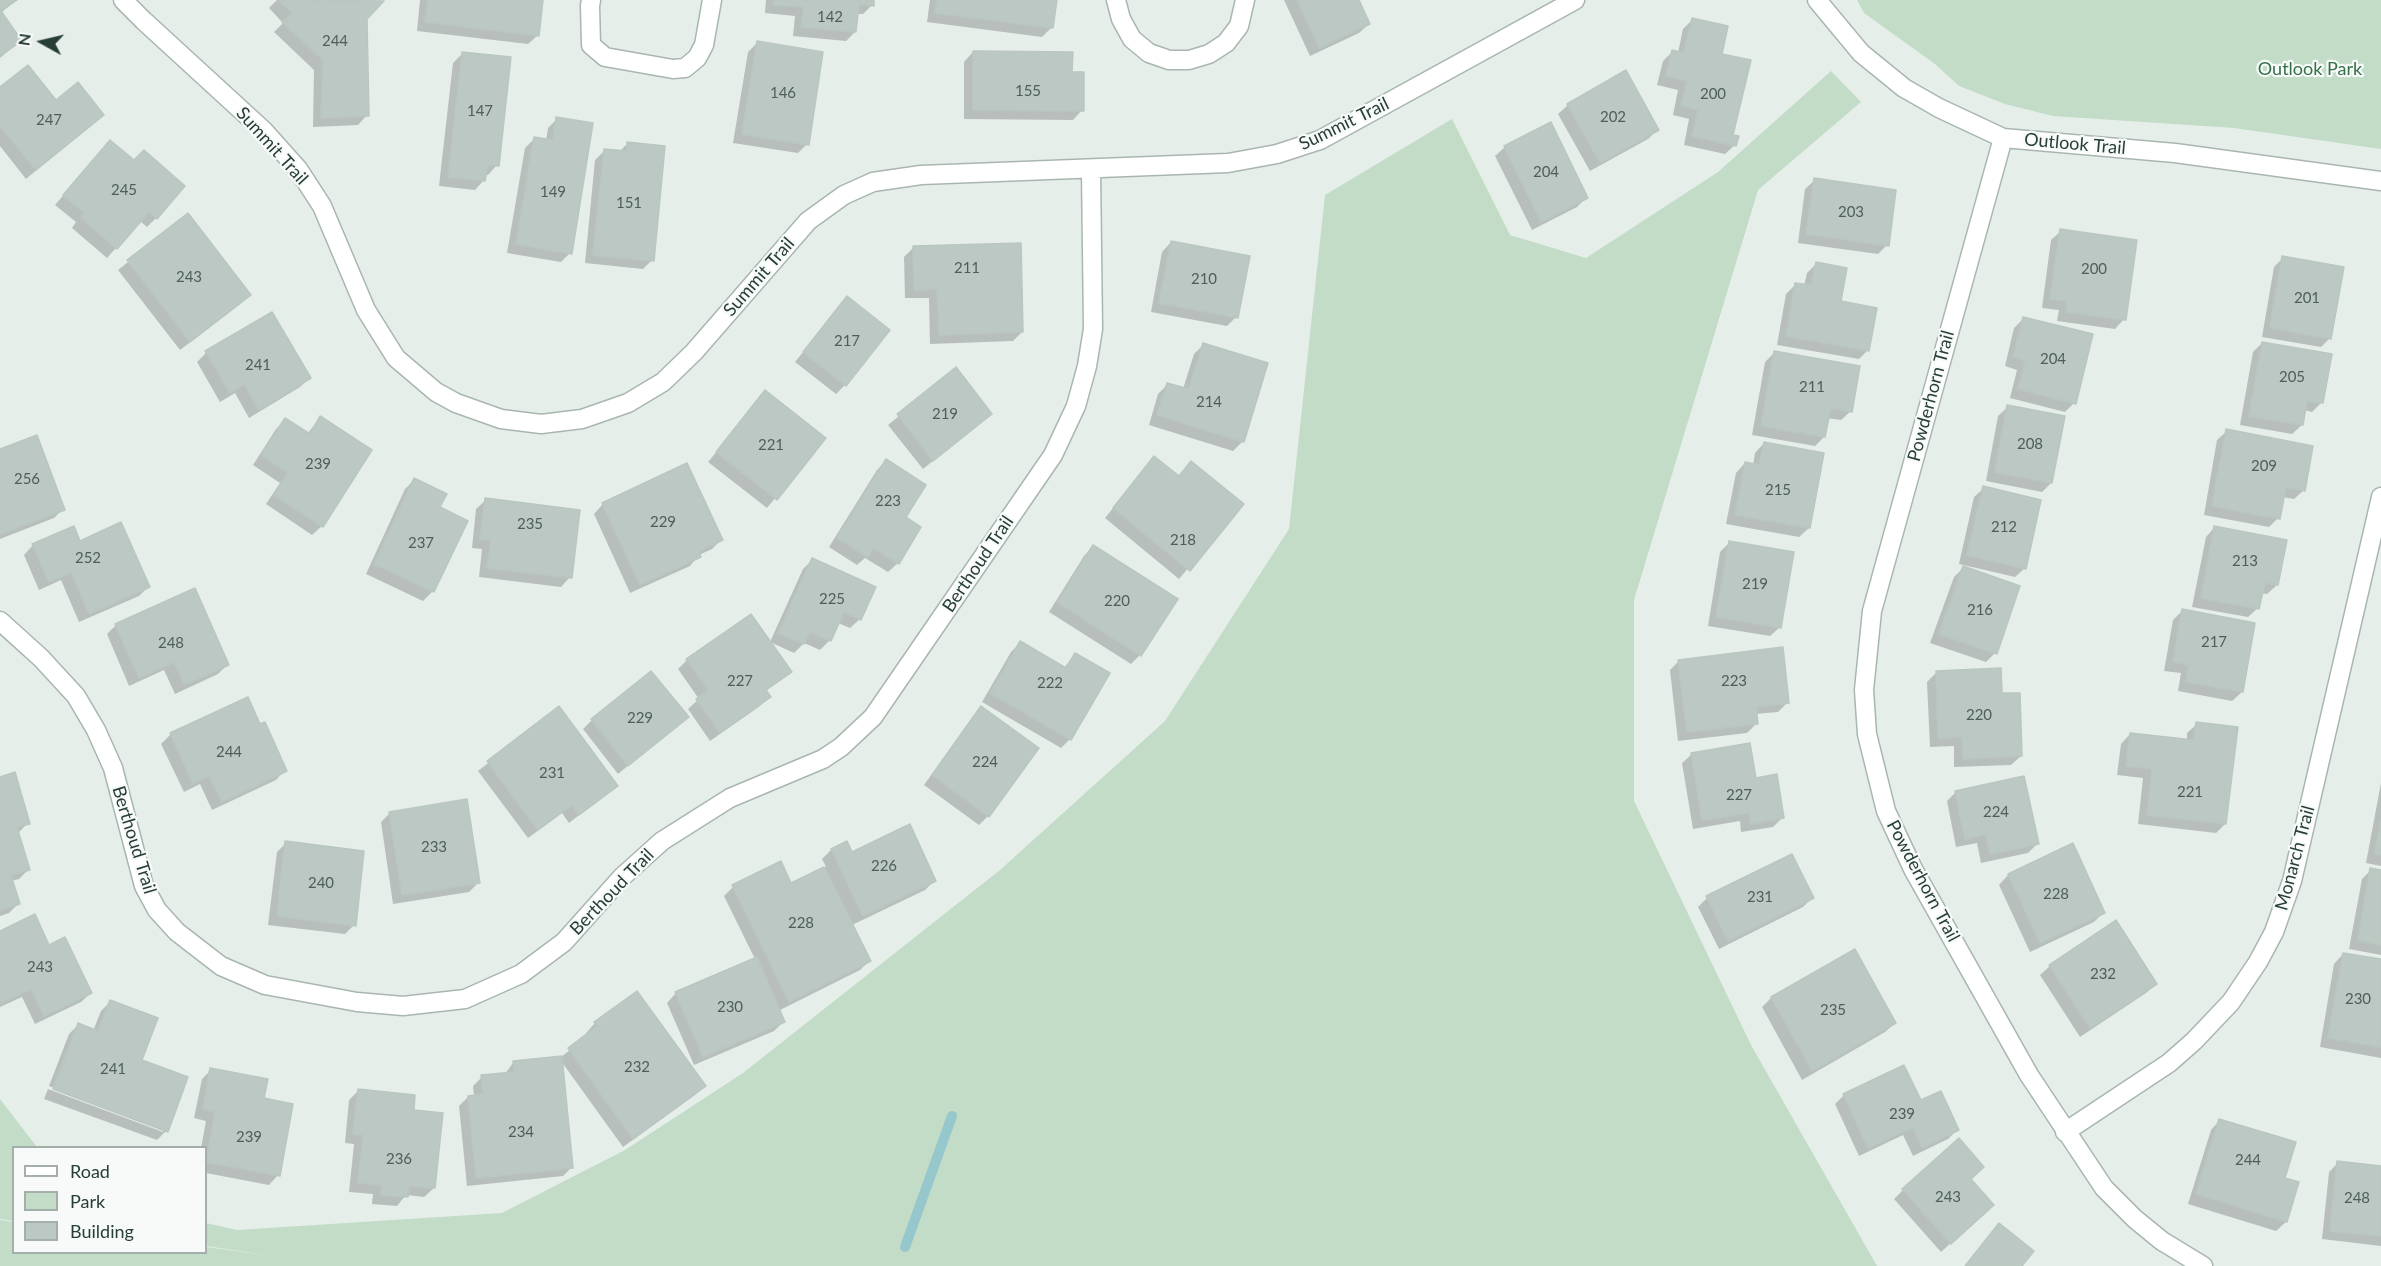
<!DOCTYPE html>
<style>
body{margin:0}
#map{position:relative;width:2381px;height:1266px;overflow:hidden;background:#e6eeea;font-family:Lato,sans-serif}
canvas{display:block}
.legend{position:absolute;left:12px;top:1146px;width:195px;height:108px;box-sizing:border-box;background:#f7faf8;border:2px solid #a4afaa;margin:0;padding:8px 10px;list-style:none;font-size:18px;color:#273e36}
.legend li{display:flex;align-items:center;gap:12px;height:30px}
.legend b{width:30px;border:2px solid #a4afaa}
.north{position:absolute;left:12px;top:12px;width:60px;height:60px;-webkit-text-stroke:4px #f7faf8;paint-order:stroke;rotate:278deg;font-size:16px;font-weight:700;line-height:24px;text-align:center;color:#273e36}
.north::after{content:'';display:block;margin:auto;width:21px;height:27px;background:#273e36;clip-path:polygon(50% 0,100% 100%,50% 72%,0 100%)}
</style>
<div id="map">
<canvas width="2381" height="1266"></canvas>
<ul class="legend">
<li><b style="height:8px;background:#fff"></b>Road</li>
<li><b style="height:16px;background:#c2dcc7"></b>Park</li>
<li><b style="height:16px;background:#bcc8c3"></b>Building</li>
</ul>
<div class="north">N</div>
</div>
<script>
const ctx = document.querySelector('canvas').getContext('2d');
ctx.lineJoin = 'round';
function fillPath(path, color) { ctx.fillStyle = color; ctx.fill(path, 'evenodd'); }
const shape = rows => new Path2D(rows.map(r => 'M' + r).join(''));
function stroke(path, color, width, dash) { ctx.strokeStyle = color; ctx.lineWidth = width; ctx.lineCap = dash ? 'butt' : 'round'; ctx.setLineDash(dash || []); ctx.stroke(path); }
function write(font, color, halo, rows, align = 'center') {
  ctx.font = font + ' Lato,sans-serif'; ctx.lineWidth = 4.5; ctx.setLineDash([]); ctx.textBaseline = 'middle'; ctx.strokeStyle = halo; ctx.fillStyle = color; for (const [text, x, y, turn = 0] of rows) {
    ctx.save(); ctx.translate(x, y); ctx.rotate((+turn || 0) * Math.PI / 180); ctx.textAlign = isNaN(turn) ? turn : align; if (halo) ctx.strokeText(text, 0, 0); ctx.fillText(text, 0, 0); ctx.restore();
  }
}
const green = shape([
 [1857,0,2381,0,2381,149,2234,128,2053,116,2005,104,1959,86,1935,64,1864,13],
 [1831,71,1861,102,1758,190,1634,600,1634,801,1751,1045,1877,1266,0,1266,0,1220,13,1222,14,1252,206,1252,206,1247,273,1256,206,1246,206,1223,237,1230,502,1213,625,1150,743,1073,1000,870,1165,721,1289,529,1325,195,1452,119,1510,235,1586,258,1718,172],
 [0,1099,37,1147,14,1148,13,1221,0,1219]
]);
const shadow = shape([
 [0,0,16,0,1,13,20,41,0,58],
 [277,0,382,1,365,18,367,115,358,125,313,127,314,70,274,32,283,23,269,8],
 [420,0,528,0,538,35,528,44,417,31],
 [766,0,873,0,872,5,863,14,857,14,855,32,846,41,793,36,795,16,765,13],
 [930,0,1055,0,1052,27,1042,37,927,22],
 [1284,0,1358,0,1369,24,1359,33,1310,56],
 [1692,20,1720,55,1731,136,1735,145,1725,154,1684,145,1689,119,1673,115,1678,90,1657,85,1663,61,1672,52,1678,53,1683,29],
 [757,43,807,144,798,153,733,143,748,52],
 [973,52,1071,74,1082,110,1073,120,964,119,964,62],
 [462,54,497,165,488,175,485,174,484,180,475,190,439,186,453,63],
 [0,89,56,102,102,115,26,179,0,146],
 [1568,105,1657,130,1648,139,1590,171,1558,114],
 [557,119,570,253,561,262,507,253,525,148,535,138,546,141,548,128],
 [628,143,652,260,643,269,585,263,595,160,604,151,619,152],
 [1505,147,1587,197,1577,207,1532,230,1495,156],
 [101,151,156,218,147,227,140,221,107,258,72,228,76,222,55,205],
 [1815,180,1887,245,1878,254,1798,243,1805,189],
 [188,215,240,304,180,350,118,270],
 [2061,231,2124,319,2115,329,2057,321,2059,310,2042,308,2051,240],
 [1171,242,1236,317,1227,326,1151,312,1162,252],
 [913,248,1022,332,1013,341,930,344,929,298,905,298,904,257],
 [2283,258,2330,338,2321,347,2262,337,2274,267],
 [1816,264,1868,350,1859,359,1777,345,1786,294,1796,284,1804,286,1807,273],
 [847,298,845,385,836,394,795,362],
 [2024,318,2074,403,2065,412,2010,398,2017,370,2005,366,2014,328],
 [2262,343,2322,402,2312,412,2304,410,2302,425,2292,434,2240,425,2253,352],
 [1203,345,1243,441,1233,451,1149,425,1158,394,1168,384,1183,389,1194,354],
 [1775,352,1851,411,1841,420,1827,418,1824,437,1815,446,1752,435,1765,362],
 [206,353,309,378,300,387,249,418,235,393,220,402,197,362],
 [956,369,991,414,923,469,888,425],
 [766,392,824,438,767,508,708,462],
 [2008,407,2051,483,2042,492,1986,481,1998,416],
 [320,418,322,526,312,535,266,504,280,483,253,465,276,429,285,420,307,434],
 [2227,431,2304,490,2294,499,2282,497,2278,518,2269,527,2204,515,2217,440],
 [1764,443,1809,528,1799,537,1726,524,1736,473,1745,463,1753,465,1755,453],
 [0,451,63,509,54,518,0,539],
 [886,461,904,518,919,528,898,563,888,572,865,558,857,565,829,547,877,470],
 [1191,463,1242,504,1179,579,1105,518,1145,468,1177,477],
 [414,480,438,508,466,522,433,591,423,601,366,574,405,489],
 [1984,488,2025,568,2015,577,1959,564,1974,497],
 [486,500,570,577,561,587,479,577,482,549,472,548,476,509],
 [603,504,721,540,712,549,699,555,690,566,630,593,594,514],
 [2215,527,2277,585,2267,594,2261,593,2258,608,2248,617,2192,607,2206,537],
 [79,543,148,587,139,596,79,622,61,580,39,590,24,555,33,545],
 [1729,543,1780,627,1770,636,1708,626,1720,552],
 [1093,547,1140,655,1131,664,1049,612,1084,556],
 [812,560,860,619,850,628,838,623,830,640,820,650,804,643,794,653,770,642,803,569],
 [1963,568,1995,653,1986,662,1930,643,1954,577],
 [2182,611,2242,692,2232,701,2178,691,2181,673,2164,671,2173,620],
 [116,625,228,664,218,674,175,694,164,670,129,686,107,634],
 [1020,643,1064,668,1075,654,1070,739,1061,748,982,702,1011,652],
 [687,660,790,672,766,691,769,697,760,706,710,741,688,709,699,699,678,669],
 [1679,661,1788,702,1778,712,1755,714,1757,723,1747,733,1678,741,1670,670],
 [1937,672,2001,695,2021,756,2011,765,1954,767,1954,746,1930,747,1927,682],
 [558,708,616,786,569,823,562,813,528,838,478,771],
 [982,708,988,816,979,825,924,785,972,718],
 [687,717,618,774,583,729,592,720],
 [2197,724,2225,824,2216,833,2138,824,2143,778,2117,775,2121,744,2130,734,2187,741,2187,733],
 [259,726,285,770,276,780,212,810,200,784,184,792,161,744,171,734],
 [1692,754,1754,780,1783,817,1773,827,1741,832,1740,821,1693,829,1682,763],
 [0,778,28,823,18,833,29,869,19,879,11,881,18,904,9,913,0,916],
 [2381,783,2381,866,2366,863],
 [1956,792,2037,844,2028,853,1981,863,1977,843,1956,847,1947,801],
 [390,813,478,883,469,892,393,904,381,822],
 [286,843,354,925,345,934,268,925,277,852],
 [2072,845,2103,913,2094,922,2030,952,1999,885,2008,875],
 [831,850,851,854,934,881,925,890,852,925,869,961,860,970,778,1011,783,1022,774,1031,694,1065,667,1003,676,993,755,959,724,896,733,887,791,885,826,867,822,859],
 [2371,870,2381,872,2381,955,2349,949,2362,879],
 [1707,898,1812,898,1803,907,1719,949,1698,907],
 [2116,922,2156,984,2146,993,2080,1037,2040,975,2050,966],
 [0,933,48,947,91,993,81,1002,35,1024,22,997,0,1007],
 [1854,951,1895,1023,1885,1032,1802,1080,1762,1007,1771,998],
 [2343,954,2381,960,2381,1058,2320,1047,2334,964],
 [637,993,704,1086,695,1095,623,1147,561,1061,572,1167,563,1176,467,1186,459,1106,468,1097,474,1096,473,1086,482,1077,504,1075,513,1063,560,1058,588,1035,586,1033,595,1023],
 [110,1002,140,1061,166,1131,157,1140,44,1099,48,1089,163,1132,163,1129,49,1086,69,1034,78,1025,93,1031,101,1011],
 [211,1070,263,1100,278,1175,269,1185,206,1173,206,1148,201,1148,206,1121,194,1118,202,1079],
 [358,1091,412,1111,434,1188,424,1197,406,1195,397,1206,372,1204,373,1194,349,1192,354,1144,345,1143,349,1100],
 [1844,1095,1921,1102,1957,1130,1948,1139,1913,1156,1903,1135,1859,1156,1835,1104],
 [2220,1120,2283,1179,2297,1183,2286,1222,2276,1231,2188,1204,2211,1130],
 [2338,1163,2381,1167,2381,1246,2322,1239,2329,1172],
 [1969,1179,1983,1214,1941,1252,1894,1199,1903,1190]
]);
const stream = shape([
 [905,1247,952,1116]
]);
const building = shape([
 [0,0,17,0,1,11,22,41,0,56,0,0],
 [279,0,384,1,367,19,369,116,321,118,323,60,282,22,292,13,279,0],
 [428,0,543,0,539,36,425,22,428,0],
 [774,0,874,0,874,6,859,4,856,32,801,27,804,7,773,5,774,0],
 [937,0,1057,0,1053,28,935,13,937,0],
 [1297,0,1359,0,1370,24,1319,48,1297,0],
 [1692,18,1728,26,1722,54,1751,60,1733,135,1739,136,1736,146,1692,136,1698,110,1681,106,1687,81,1666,76,1672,50,1684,53,1692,18],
 [757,41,823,52,809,145,742,134,757,41],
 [973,51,1073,52,1072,72,1084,72,1084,111,973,110,973,51],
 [462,52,511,57,499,166,488,165,485,181,448,177,462,52],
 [28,65,56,100,78,82,104,115,36,170,0,126,0,87,28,65],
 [1626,70,1659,130,1600,163,1567,104,1626,70],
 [556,117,593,123,572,254,516,244,534,137,553,140,556,117],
 [1551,122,1588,198,1541,222,1504,146,1551,122],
 [110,140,134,160,144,150,185,186,157,219,149,212,117,249,81,218,84,213,63,195,110,140],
 [627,142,665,146,654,261,593,255,604,149,627,151,627,142],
 [1814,178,1896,190,1889,246,1806,234,1814,178],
 [188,213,251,295,190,342,127,260,188,213],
 [2060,229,2137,240,2126,320,2066,312,2067,301,2050,299,2060,229],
 [1171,241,1250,256,1238,318,1159,303,1171,241],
 [1021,243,1023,332,939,335,937,289,914,290,913,246,1021,243],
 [2282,256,2344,267,2331,339,2270,328,2282,256],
 [1816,262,1847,268,1841,301,1877,308,1869,351,1786,336,1795,283,1811,285,1816,262],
 [847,296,890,330,846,386,803,352,847,296],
 [272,312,311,378,259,410,244,384,230,393,205,351,272,312],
 [2023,317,2093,334,2076,404,2018,389,2025,360,2013,357,2023,317],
 [2262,342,2332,354,2323,403,2307,401,2303,425,2249,416,2262,342],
 [1203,343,1268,363,1244,442,1157,415,1167,383,1189,389,1203,343],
 [1774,351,1860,366,1852,412,1831,408,1825,437,1761,426,1774,351],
 [956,367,992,414,933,461,897,414,956,367],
 [765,390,826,438,777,500,716,452,765,390],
 [2007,405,2065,416,2052,483,1995,472,2007,405],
 [320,416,372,450,323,527,274,495,288,473,261,455,285,418,310,434,320,416],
 [2226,429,2313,446,2305,491,2286,487,2280,519,2212,506,2226,429],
 [37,435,65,510,0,534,0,449,37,435],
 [1764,442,1824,453,1810,528,1735,515,1745,462,1759,465,1764,442],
 [1154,456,1179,476,1191,461,1244,504,1190,571,1113,508,1154,456],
 [886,459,926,485,906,517,921,527,899,564,873,548,868,557,837,538,886,459],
 [687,463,723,540,699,551,701,557,640,585,602,503,687,463],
 [414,478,447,494,440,507,468,521,434,592,374,564,414,478],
 [1983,486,2041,500,2026,569,1967,555,1983,486],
 [485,498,580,510,572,578,487,568,491,540,480,539,485,498],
 [121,522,150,587,89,614,71,572,49,582,32,544,74,526,80,541,121,522],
 [2214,526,2287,540,2278,585,2265,583,2259,609,2201,598,2214,526],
 [1729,541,1794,552,1781,628,1716,617,1729,541],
 [1093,545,1178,599,1141,656,1057,602,1093,545],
 [812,558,876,587,861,620,844,612,831,641,810,632,804,644,778,633,812,558],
 [1963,566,2020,586,1997,654,1939,634,1963,566],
 [195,588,229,665,184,685,174,662,139,678,115,624,195,588],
 [2182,609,2255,623,2243,692,2186,682,2189,665,2173,662,2182,609],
 [751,614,792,672,766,690,771,697,720,733,696,699,708,690,686,659,751,614],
 [1020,641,1066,668,1075,653,1110,673,1071,740,990,693,1020,641],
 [1783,647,1789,703,1756,707,1758,724,1687,732,1678,660,1783,647],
 [2001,668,2002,693,2020,693,2022,756,1963,759,1962,737,1938,738,1936,671,2001,668],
 [651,671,689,717,628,766,591,719,651,671],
 [248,697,260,724,265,722,287,771,222,802,209,776,193,784,170,733,248,697],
 [559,706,618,786,579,815,572,805,538,830,487,761,559,706],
 [981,706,1039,748,989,817,932,775,981,706],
 [2196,722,2238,727,2226,824,2147,815,2152,769,2126,766,2130,733,2194,740,2196,722],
 [1750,743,1756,778,1777,774,1784,818,1750,824,1749,813,1702,820,1691,753,1750,743],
 [15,772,30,824,17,827,30,870,11,875,20,904,0,910,0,777,15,772],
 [2024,776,2039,844,1990,854,1986,834,1965,839,1955,791,2024,776],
 [467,799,480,883,402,895,389,812,467,799],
 [2381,820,2381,855,2375,854,2381,820],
 [910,824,936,881,863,916,831,849,847,841,852,852,910,824],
 [285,841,364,851,356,926,277,916,285,841],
 [2073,843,2105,913,2040,943,2008,874,2073,843],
 [1792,854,1814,898,1728,941,1706,896,1792,854],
 [781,861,791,883,824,867,871,961,789,1002,732,885,781,861],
 [2370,868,2381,870,2381,945,2358,940,2370,868],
 [35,914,49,945,65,937,92,993,44,1016,31,989,0,1004,0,931,35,914],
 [2116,920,2157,984,2090,1028,2049,965,2116,920],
 [1855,949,1896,1023,1812,1071,1771,997,1855,949],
 [2343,953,2381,959,2381,1047,2328,1038,2343,953],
 [757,957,785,1022,703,1057,675,992,757,957],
 [637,991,706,1086,633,1139,568,1048,597,1026,594,1022,637,991],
 [110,1000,158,1018,142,1060,188,1077,168,1132,53,1089,78,1023,98,1031,110,1000],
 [562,1056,573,1168,476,1178,468,1096,483,1094,481,1075,514,1072,513,1061,562,1056],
 [1904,1065,1921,1100,1941,1091,1959,1130,1922,1148,1913,1127,1868,1148,1843,1094,1904,1065],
 [210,1068,268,1079,264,1098,293,1104,280,1176,206,1162,215,1112,203,1109,210,1068],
 [358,1089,415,1095,414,1110,443,1113,435,1188,409,1186,408,1197,381,1195,382,1185,358,1183,363,1135,353,1134,358,1089],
 [2219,1119,2296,1142,2285,1178,2299,1182,2287,1222,2196,1194,2219,1119],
 [1959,1138,1984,1167,1971,1179,1994,1205,1951,1244,1902,1189,1959,1138],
 [2337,1161,2381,1166,2381,1236,2330,1231,2337,1161],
 [1999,1223,2034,1251,2022,1266,1965,1266,1999,1223]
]);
const minor = shape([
 [123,0,144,21,264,131,298,169,322,206,366,310,396,358,436,392,456,403,501,419,541,424,582,419,628,403,663,382,694,352,808,221,844,195,873,182,921,175,1228,163,1277,154,1320,140,1575,0],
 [591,0,590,6,591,45,605,57,673,69,685,68,697,58,704,45,712,0],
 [1116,0,1121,19,1132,39,1149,53,1169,60,1189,60,1209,54,1226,43,1239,26,1245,0],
 [1817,0,1861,53,1904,88,1939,108,2003,138,2175,153,2381,181],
 [2003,138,1872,611,1864,690,1867,734,1886,811,1913,869,2029,1075,2104,1188,2135,1219,2162,1241,2203,1266],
 [0,621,41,658,76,696,96,730,113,768,144,886,157,910,177,932,221,966,265,985,357,1002,403,1006,465,999,521,974,564,942,622,877,662,841,730,798,823,759,841,747,873,717,1053,455,1076,406,1087,366,1093,329,1091,169],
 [2065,1132,2169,1063,2194,1041,2231,1002,2258,962,2274,932,2292,881,2381,497]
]);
const numberNames = [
 ["142",830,17],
 ["244",335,41],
 ["155",1028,91],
 ["146",783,93],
 ["200",1713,94],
 ["147",480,111],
 ["202",1613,117],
 ["247",49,120],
 ["204",1546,172],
 ["245",124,190],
 ["149",553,192],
 ["151",629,203],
 ["203",1851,212],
 ["211",967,268],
 ["200",2094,269],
 ["243",189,277],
 ["210",1204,279],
 ["201",2307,298],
 ["217",847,341],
 ["204",2053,359],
 ["241",258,365],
 ["205",2292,377],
 ["211",1812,387],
 ["214",1209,402],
 ["219",945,414],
 ["208",2030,444],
 ["221",771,445],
 ["239",318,464],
 ["209",2264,466],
 ["256",27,479],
 ["215",1778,490],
 ["223",888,501],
 ["229",663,522],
 ["235",530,524],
 ["212",2004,527],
 ["218",1183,540],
 ["237",421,543],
 ["252",88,558],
 ["213",2245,561],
 ["219",1755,584],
 ["225",832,599],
 ["220",1117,601],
 ["216",1980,610],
 ["217",2214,642],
 ["248",171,643],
 ["227",740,681],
 ["223",1734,681],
 ["222",1050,683],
 ["220",1979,715],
 ["229",640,718],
 ["244",229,752],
 ["224",985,762],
 ["231",552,773],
 ["221",2190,792],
 ["227",1739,795],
 ["224",1996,812],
 ["233",434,847],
 ["226",884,866],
 ["240",321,883],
 ["228",2056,894],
 ["231",1760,897],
 ["228",801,923],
 ["243",40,967],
 ["232",2103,974],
 ["230",2358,999],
 ["230",730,1007],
 ["235",1833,1010],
 ["232",637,1067],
 ["241",113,1069],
 ["239",1902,1114],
 ["234",521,1132],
 ["239",249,1137],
 ["236",399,1159],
 ["244",2248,1160],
 ["243",1948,1197],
 ["248",2357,1198]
];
const parkNames = [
 ["Outlook Park",2310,69]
];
const streetNames = [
 ["Summit Trail",1344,124,-26],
 ["Outlook Trail",2075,144,5],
 ["Summit Trail",272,146,48],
 ["Summit Trail",759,277,-49],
 ["Powderhorn Trail",1931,396,-75],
 ["Berthoud Trail",978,564,-56],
 ["Berthoud Trail",134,840,73],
 ["Monarch Trail",2295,858,-75],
 ["Powderhorn Trail",1923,881,62],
 ["Berthoud Trail",612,892,-46]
];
fillPath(green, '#c2dcc7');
fillPath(shadow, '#0003');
stroke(stream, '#95c7cc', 10);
fillPath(building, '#bcc8c3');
stroke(building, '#b9c7c0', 1.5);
stroke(minor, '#a9b6b0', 21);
stroke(minor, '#fff', 18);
write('15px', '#4c6059', null, numberNames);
write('18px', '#357148', '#f7faf8', parkNames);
write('18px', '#273e36', '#f7faf8', streetNames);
</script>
